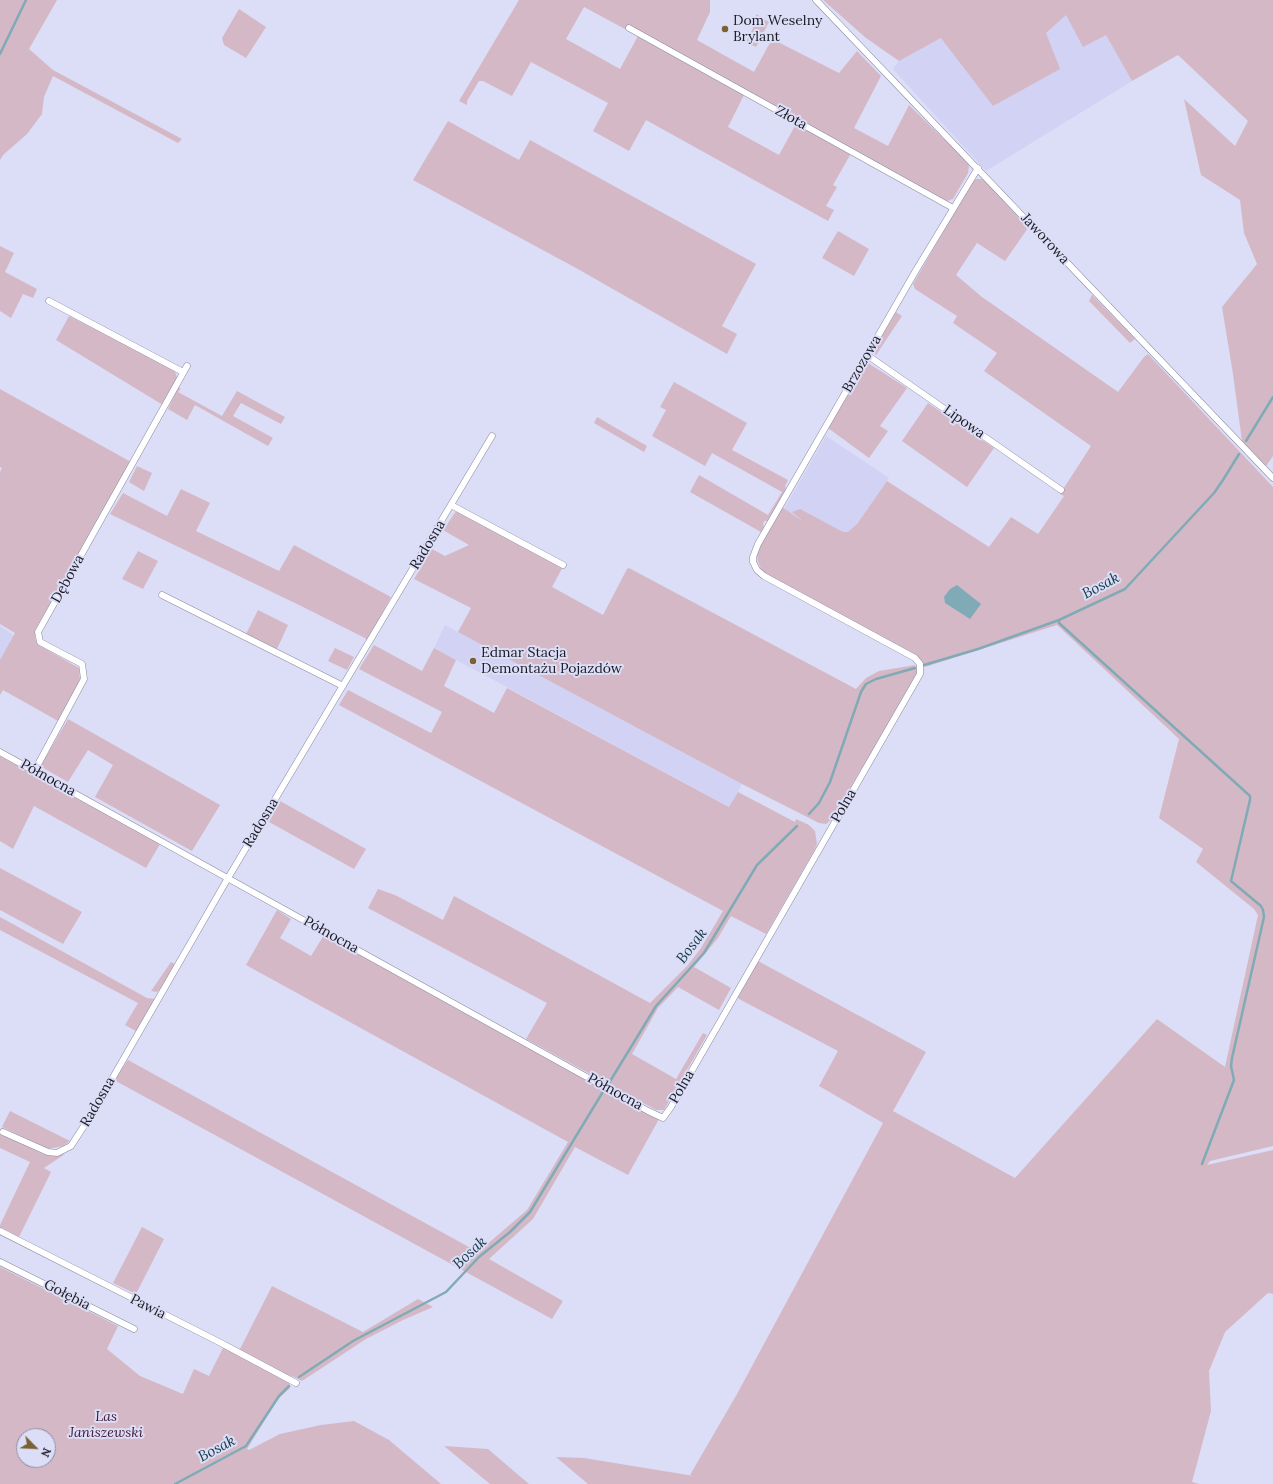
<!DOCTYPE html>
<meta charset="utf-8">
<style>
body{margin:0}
#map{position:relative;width:1273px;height:1484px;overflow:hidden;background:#dcddf7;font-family:Lora,serif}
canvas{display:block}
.north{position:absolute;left:16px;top:1428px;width:40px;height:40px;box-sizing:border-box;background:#dcddf7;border:1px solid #8e8fa2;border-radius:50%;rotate:114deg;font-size:11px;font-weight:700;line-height:16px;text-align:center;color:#191922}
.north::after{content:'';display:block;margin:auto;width:14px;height:18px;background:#7b6132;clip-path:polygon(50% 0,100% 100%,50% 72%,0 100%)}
</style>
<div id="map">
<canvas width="1273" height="1484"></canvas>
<div class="north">N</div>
</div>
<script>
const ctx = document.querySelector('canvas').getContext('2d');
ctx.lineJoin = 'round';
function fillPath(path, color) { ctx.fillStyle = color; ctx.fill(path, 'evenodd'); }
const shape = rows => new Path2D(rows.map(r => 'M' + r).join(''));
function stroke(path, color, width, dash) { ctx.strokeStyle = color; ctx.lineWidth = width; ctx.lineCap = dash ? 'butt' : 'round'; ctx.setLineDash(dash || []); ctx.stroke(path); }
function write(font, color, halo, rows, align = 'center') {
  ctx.font = font + ' Lora,serif'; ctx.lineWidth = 4; ctx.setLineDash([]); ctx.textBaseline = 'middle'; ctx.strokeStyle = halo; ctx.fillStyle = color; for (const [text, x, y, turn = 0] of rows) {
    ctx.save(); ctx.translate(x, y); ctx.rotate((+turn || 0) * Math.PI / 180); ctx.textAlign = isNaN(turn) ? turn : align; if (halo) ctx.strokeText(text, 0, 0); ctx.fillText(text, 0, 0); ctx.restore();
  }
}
const built = shape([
 [1066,14,1106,34,1132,81,986,171,893,69,899,61,941,38,1046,33],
 [826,436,889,478,842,545,815,529,784,509],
 [445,625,742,784,730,807,434,648],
 [0,626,15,636,0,662]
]);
const green = shape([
 [0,0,57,0,29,49,53,70,182,139,178,143,53,76,44,97,42,114,27,134,3,155,0,160],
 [519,0,710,0,710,12,697,40,754,72,772,39,839,73,857,51,881,76,854,128,888,146,909,105,964,159,969,166,968,173,953,199,947,201,853,150,833,185,837,187,826,206,834,210,828,221,646,120,629,151,593,131,608,103,531,62,512,96,483,81,479,81,467,101,467,105,459,101],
 [584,7,638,36,620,69,566,39],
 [746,91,796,124,779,155,728,127],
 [823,0,1273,0,1273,456,1266,466,1242,441,1233,374,1222,307,1257,264,1244,233,1240,200,1201,175,1184,99,1235,146,1248,121,1178,55,1132,81,1106,35,1083,47,1066,15,1046,33,1060,69,993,106,941,38,899,61,866,38],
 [239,9,266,27,246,58,224,45,222,38],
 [756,14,769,22,756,47,746,42,756,22],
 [448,121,519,160,530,140,756,264,722,326,737,334,727,354,576,268,413,180],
 [976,179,982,179,987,183,1028,228,1005,261,977,243,956,275,982,297,1118,392,1144,357,1148,354,1273,487,1273,1146,1210,1161,1207,1165,1273,1150,1273,1294,1268,1293,1225,1332,1209,1371,1211,1411,1192,1482,1199,1484,588,1484,556,1457,584,1458,694,1476,690,1475,737,1394,883,1123,819,1086,838,1051,739,999,737,996,758,961,926,1052,893,1111,1015,1178,1157,1019,1225,1067,1258,915,1254,909,1196,862,1203,849,1159,818,1179,739,1057,625,925,667,921,660,767,575,761,569,758,562,757,555,761,543,782,507,804,522,792,512,800,509,843,532,848,532,857,524,887,481,989,547,1011,517,1038,534,1064,496,1060,494,1091,446,984,371,997,353,953,323,957,316,915,289,913,284,972,182],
 [838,231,869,249,854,276,822,258],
 [0,246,14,253,5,272,37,289,33,298,23,294,11,318,0,311],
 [1092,295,1135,339,1130,343,1089,301],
 [896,312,902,316,876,355,873,351],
 [69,316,172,368,175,371,177,378,163,405,56,340],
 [868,363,907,388,880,426,888,431,869,458,828,428,865,367],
 [674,382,747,423,732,450,788,480,785,486,786,489,768,521,764,521,763,524,764,527,761,532,690,492,699,475,768,515,782,492,712,453,705,466,652,436,666,410,660,407],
 [178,388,181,388,178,392,222,416,237,391,285,417,281,424,241,403,233,416,273,438,268,446,195,405,187,420,168,409],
 [0,389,131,462,35,630,35,638,37,644,79,668,80,681,58,721,3,690,0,695,0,660,15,633,0,624,0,472,2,468,0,467],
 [928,403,994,448,967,487,902,441],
 [597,417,647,446,644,452,594,423],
 [137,466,152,473,144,491,129,482],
 [181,489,210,503,196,531,279,571,294,545,391,597,367,641,365,638,299,605,110,514,123,493,167,516],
 [459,507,565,563,552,587,603,615,627,569,629,568,856,689,866,678,879,671,915,665,917,670,916,677,831,820,826,824,819,823,742,784,458,632,471,608,414,579,432,549,445,556,469,545,443,530],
 [138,551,158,561,143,589,122,579],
 [258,610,288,625,277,649,246,634],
 [374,645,422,671,434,648,456,660,444,686,494,713,507,688,729,807,738,792,795,822,796,819,809,825,815,831,817,844,814,851,766,934,731,916,718,938,694,967,731,988,719,1010,678,987,658,1008,632,1054,676,1079,703,1033,707,1035,664,1110,656,1110,526,1039,547,1003,368,908,378,889,395,895,443,920,454,896,650,1003,688,965,701,948,723,911,339,705,348,690,431,733,442,712,359,669],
 [335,648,354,657,347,670,328,661],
 [68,719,220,805,192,851,95,797,113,765,88,750,68,782,45,769,41,765],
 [0,756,160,844,146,868,34,806,13,849,0,841],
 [280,801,366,849,354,869,269,822],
 [0,868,82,912,63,944,0,910],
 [277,910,291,919,280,938,311,956,324,935,659,1119,628,1175,575,1147,533,1219,489,1259,563,1301,552,1319,114,1080,128,1060,478,1252,527,1210,568,1142,246,965],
 [0,917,147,998,155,999,136,1031,125,1025,138,1003,0,930],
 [171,962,175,964,161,988,157,992,151,991],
 [10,1111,70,1141,63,1146,48,1149,2,1127],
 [0,1132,43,1154,53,1156,65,1154,44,1168,51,1172,19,1237,0,1227,0,1225,30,1162,0,1148],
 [142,1227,164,1239,136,1294,113,1283],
 [0,1267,118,1326,107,1349,140,1376,183,1394,194,1369,209,1376,226,1342,240,1349,272,1286,363,1332,418,1299,433,1307,403,1320,366,1339,302,1381,292,1376,289,1382,290,1388,278,1399,247,1449,249,1450,280,1434,321,1425,354,1421,389,1440,441,1484,0,1484],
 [24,1436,48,1436,48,1460,24,1460],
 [444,1446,488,1449,529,1484,490,1484]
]);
const water = shape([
 [957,585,981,604,970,619,945,603,944,597,950,589]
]);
const stream = shape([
 [0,54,26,0],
 [1246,441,1273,397],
 [1059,620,1059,623,1250,796,1250,800,1231,881,1261,906,1263,910,1264,917,1232,1058,1231,1066,1234,1080,1202,1164],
 [924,665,978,649,1059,620,1125,589,1214,493,1223,480,1239,454],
 [809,814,819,803,830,782,861,692,866,684,876,679,915,668],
 [609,1083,656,1006,704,953,757,865,797,826],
 [299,1377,353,1341,446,1292,479,1257,510,1232,530,1212,604,1090],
 [175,1484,246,1446,279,1396,289,1386]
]);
const minor = shape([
 [816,0,1273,478],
 [629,28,953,208],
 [49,301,183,372],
 [867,355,1061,490],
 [451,505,563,565],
 [162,595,343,686],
 [0,752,648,1111,663,1118,671,1107,920,674,920,664,915,658,764,576,757,570,753,562,753,557,758,544,915,272,978,168],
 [35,770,84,679,82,664,40,642,38,632,187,366],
 [3,1132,48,1152,57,1153,71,1146,93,1112,228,878,492,436],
 [0,1231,221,1343,296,1383],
 [0,1262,134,1329]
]);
const markers = [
 [725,29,4,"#7b6132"],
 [473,661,4,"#7b6132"]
];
const poiNames = [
 ["Dom Weselny",733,21],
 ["Brylant",733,37],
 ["Edmar Stacja",481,653],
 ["Demontażu Pojazdów",481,669]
];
const streetNames = [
 ["Złota",791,118,29],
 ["Jaworowa",1045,239,47],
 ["Brzozowa",862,364,-60],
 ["Lipowa",964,422,35],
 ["Radosna",428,545,-59],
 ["Dębowa",68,579,-61],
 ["Północna",48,778,29],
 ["Polna",844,806,-60],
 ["Radosna",261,823,-59],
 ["Północna",331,935,29],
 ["Polna",682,1087,-60],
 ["Północna",615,1092,29],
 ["Radosna",98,1102,-60],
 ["Gołębia",67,1295,27],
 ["Pawia",148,1307,27]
];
const parkNames = [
 ["Las",106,1417],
 ["Janiszewski",106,1433]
];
const waterNames = [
 ["Bosak",1101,586,-28],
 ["Bosak",692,946,-53],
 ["Bosak",470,1253,-43],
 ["Bosak",217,1449,-28]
];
fillPath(built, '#d1d2f4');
fillPath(green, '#d5b8c6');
fillPath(water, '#81aab7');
stroke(stream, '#81aab7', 2.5);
stroke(minor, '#8889a1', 7);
stroke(minor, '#fff', 6);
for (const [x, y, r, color] of markers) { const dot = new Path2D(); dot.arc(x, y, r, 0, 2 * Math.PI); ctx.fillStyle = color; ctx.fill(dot); stroke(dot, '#dcddf7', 1.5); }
write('14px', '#191922', '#dcddf7', poiNames, 'left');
write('14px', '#191922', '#dcddf7', streetNames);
write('italic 14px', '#431631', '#dcddf7', parkNames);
write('italic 15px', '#153b46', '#dcddf7', waterNames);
</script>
